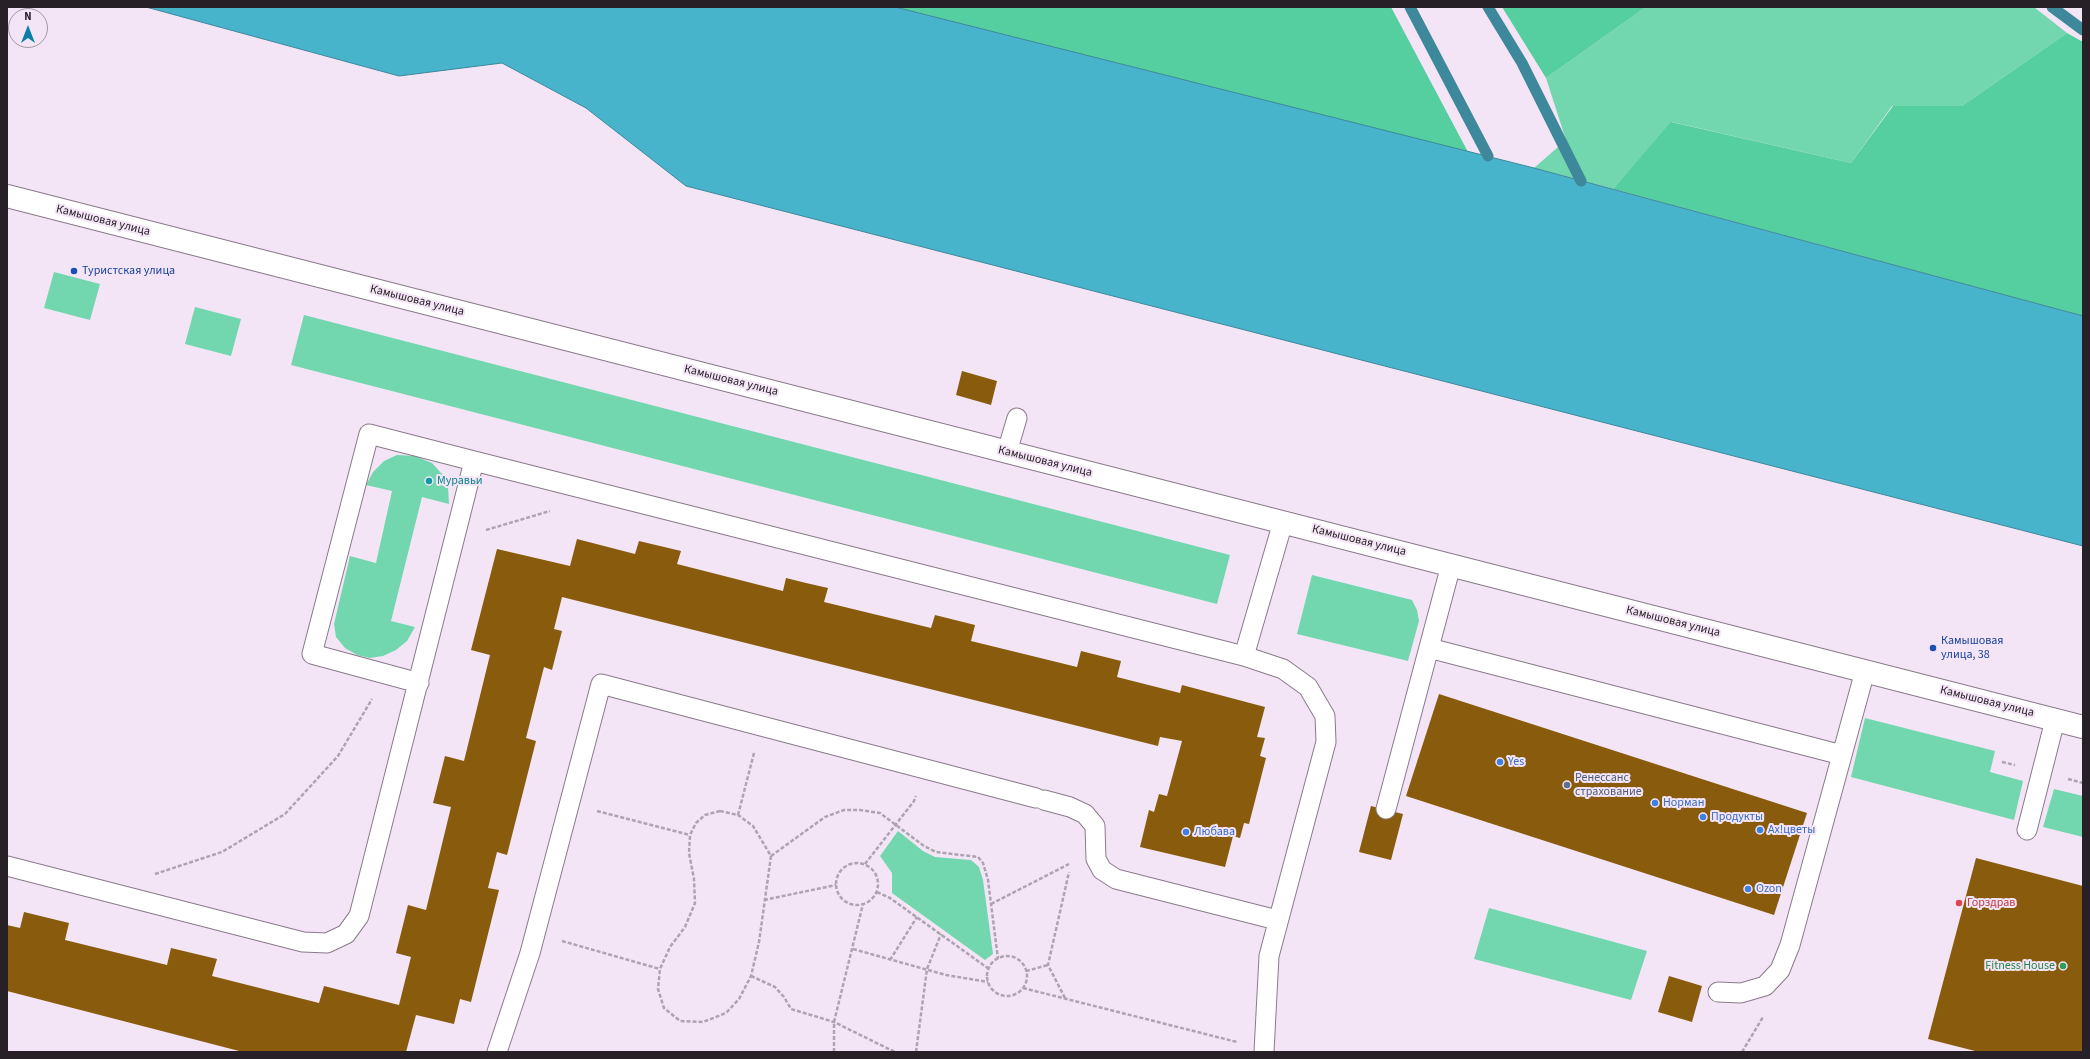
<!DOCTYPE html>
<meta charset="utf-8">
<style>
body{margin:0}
#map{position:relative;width:2090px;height:1059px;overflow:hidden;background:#f4e5f6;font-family:"Source Sans 3",sans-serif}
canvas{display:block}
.frame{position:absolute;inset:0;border:8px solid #272127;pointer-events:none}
.north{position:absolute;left:8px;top:8px;width:40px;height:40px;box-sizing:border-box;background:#f4e5f6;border:1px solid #a297a3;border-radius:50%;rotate:0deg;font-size:11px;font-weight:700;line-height:16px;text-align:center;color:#272127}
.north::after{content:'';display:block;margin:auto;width:14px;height:18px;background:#0c7ea6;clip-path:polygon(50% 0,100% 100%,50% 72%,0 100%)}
</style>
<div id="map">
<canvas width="2090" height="1059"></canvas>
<div class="frame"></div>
<div class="north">N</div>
</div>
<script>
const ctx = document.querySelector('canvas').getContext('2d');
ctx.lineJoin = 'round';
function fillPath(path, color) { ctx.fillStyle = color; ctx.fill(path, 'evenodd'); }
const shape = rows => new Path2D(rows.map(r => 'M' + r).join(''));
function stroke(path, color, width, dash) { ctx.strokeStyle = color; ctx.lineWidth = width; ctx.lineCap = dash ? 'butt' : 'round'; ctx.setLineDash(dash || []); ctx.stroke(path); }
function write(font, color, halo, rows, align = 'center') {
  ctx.font = font + ' "Source Sans 3",sans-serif'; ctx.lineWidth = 4; ctx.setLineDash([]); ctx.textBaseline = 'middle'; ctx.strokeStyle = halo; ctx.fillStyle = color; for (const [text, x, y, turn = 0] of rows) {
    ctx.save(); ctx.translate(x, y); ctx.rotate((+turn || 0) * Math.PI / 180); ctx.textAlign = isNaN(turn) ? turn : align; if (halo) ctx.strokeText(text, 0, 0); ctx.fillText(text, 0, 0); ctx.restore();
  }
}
const green = shape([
 [1646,7,2034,7,2067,33,1962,106,1892,106,1851,163,1672,122,1613,189,1534,168,1566,140,1546,78],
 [54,272,100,284,90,320,44,308],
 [195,307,241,319,231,356,185,344],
 [304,315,1230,555,1217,604,291,365],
 [397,455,415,456,432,463,442,474,448,487,449,504,422,497,391,621,415,627,407,641,396,650,383,656,370,658,357,655,345,648,336,637,334,624,350,556,376,563,392,491,366,485,373,472,384,461],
 [1312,575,1412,600,1417,610,1419,621,1408,661,1297,634],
 [1865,718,1995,751,1990,772,2023,781,2014,820,1851,777],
 [2054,789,2083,796,2083,837,2043,827],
 [898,831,923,851,935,857,971,860,979,867,983,880,993,954,985,960,892,893,892,873,880,856],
 [1489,908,1647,951,1631,1000,1474,959]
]);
const forest = shape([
 [895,7,1391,7,1468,152],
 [1502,7,1646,7,1546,78],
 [2067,33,2083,42,2083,316,1613,189,1671,122,1851,163,1893,106,1962,106]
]);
const water = shape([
 [146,7,895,7,1534,168,2083,316,2083,546,686,186,586,108,502,63,399,76,146,7]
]);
const stream = shape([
 [1410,7,1488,156],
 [1488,7,1522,63,1581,181],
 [2052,7,2083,30]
]);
const building = shape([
 [962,371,997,381,991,405,956,395],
 [577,539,635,554,639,541,681,551,677,564,783,591,786,578,806,583,828,588,824,602,931,628,935,615,975,625,971,641,1077,667,1081,651,1121,661,1117,677,1180,693,1182,685,1265,707,1257,737,1265,738,1260,756,1266,758,1249,824,1244,823,1240,838,1233,836,1225,867,1140,847,1149,810,1154,812,1159,794,1167,796,1182,741,1160,737,1158,746,562,597,554,629,562,631,552,670,544,667,526,738,536,741,507,855,497,852,488,888,499,890,471,1002,460,999,454,1024,416,1015,406,1052,243,1052,7,991,7,925,20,928,24,912,69,923,65,940,167,965,171,948,217,959,212,976,319,1003,324,986,399,1005,411,957,396,953,408,905,426,910,451,807,433,803,445,756,464,761,490,655,471,650,497,549,570,566],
 [1439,694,1807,813,1774,915,1406,796],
 [1371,806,1403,814,1391,860,1359,852],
 [1976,858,2083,886,2083,1052,1979,1052,1928,1039],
 [1669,976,1702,986,1692,1022,1658,1012]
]);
const path = shape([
 [486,530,550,511],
 [2002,762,2015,765],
 [2068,779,2083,783],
 [597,811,690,835],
 [720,811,738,815,753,826,771,856,759,942,751,976,739,999,726,1013,703,1022,680,1021,664,1008,658,989,660,969,670,947,685,927,695,903,694,879,689,853,690,835,696,823,705,815,720,811],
 [738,815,754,753],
 [771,856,825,817,844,810,860,810,880,813,924,846,936,852,978,857,983,863,988,880,998,959],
 '836 884a21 21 0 1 1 42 0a21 21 0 1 1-42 0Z',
 [865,864,914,801,916,796],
 [155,874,222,852,285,814,338,756,372,699],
 [877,892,890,898,989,969],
 [764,900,836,885],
 [991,904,1069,864],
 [562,941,660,969],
 [853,949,946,975,988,982],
 '987 976a20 20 0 1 1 40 0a20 20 0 1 1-40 0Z',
 [890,960,917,917],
 [1026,971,1048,965],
 [751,976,775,987,784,997,791,1009,834,1022,895,1052],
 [1023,988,1237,1042],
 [1065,998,1048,965,1069,872],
 [834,1052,834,1022,863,904],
 [916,1052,927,969,941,934],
 [1742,1052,1763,1017]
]);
const lane = shape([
 [1007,452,1017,418],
 [1429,648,1842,755],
 [419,683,312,654,369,434,474,461],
 [1044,800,1070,807,1085,814,1095,826,1096,859,1102,870,1116,879,1277,920],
 [1386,809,1451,565],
 [2027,830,2055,720],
 [7,866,303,942,327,943,346,934,359,916,474,461,1244,656],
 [1718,992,1741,993,1765,986,1780,970,1790,945,1865,671],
 [497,1052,530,953,601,684,1036,798],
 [1264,1052,1269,956,1326,742,1325,716,1308,687,1283,669,1244,656,1283,522]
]);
const secondary = shape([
 [7,196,2083,727]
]);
const markers = [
 [74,271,4,"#1a4fb4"],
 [429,481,4,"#0f9aa8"],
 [1933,648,4,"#1a4fb4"],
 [1500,762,4,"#3f7fe0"],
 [1567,785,4,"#5c6f8a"],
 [1655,803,4,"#3f7fe0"],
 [1703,817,4,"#3f7fe0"],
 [1760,830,4,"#3f7fe0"],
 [1186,832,4,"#3f7fe0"],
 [1748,889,4,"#3f7fe0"],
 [1959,903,4,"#e0444e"],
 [2063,966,4,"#2e9e5b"]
];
const streetNames = [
 ["Камышовая улица",103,221,14],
 ["Камышовая улица",417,301,14],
 ["Камышовая улица",731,381,14],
 ["Камышовая улица",1045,462,14],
 ["Камышовая улица",1359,541,14],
 ["Камышовая улица",1673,622,14],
 ["Камышовая улица",1987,702,14]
];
const transitNames = [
 ["Туристская улица",82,271],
 ["Камышовая",1941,641],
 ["улица, 38",1941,655]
];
const cultureNames = [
 ["Муравьи",437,481]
];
const shopNames = [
 ["Yes",1508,762],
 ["Норман",1663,803],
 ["Продукты",1711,817],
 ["Ах!цветы",1768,830],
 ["Любава",1194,832],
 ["Ozon",1756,889]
];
const serviceNames = [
 ["Ренессанс",1575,778],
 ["страхование",1575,792]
];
const healthNames = [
 ["Горздрав",1967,903]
];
const leisureNames = [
 ["Fitness House",2055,966]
];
fillPath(green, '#72d7ae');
fillPath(forest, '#55cea0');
fillPath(water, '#47b4cb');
stroke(water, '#3d889a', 1);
stroke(stream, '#3d889a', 11);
fillPath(building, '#885b0d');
stroke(lane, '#897b8a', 21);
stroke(secondary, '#897b8a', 24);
stroke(path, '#afa3b0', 2.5, [4, 2]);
stroke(lane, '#fff', 19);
stroke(secondary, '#fff', 22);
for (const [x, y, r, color] of markers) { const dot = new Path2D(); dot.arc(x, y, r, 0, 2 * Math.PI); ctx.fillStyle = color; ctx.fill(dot); stroke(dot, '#f4e5f6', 1.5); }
write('12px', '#272127', '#f4e5f6', streetNames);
write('12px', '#164399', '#f4e5f6', transitNames, 'left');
write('12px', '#0d838f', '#f4e5f6', cultureNames, 'left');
write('12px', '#366cbe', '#f4e5f6', shopNames, 'left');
write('12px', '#4e5e75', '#f4e5f6', serviceNames, 'left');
write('12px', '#be3a42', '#f4e5f6', healthNames, 'left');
write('12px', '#27864d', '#f4e5f6', leisureNames, 'right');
</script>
